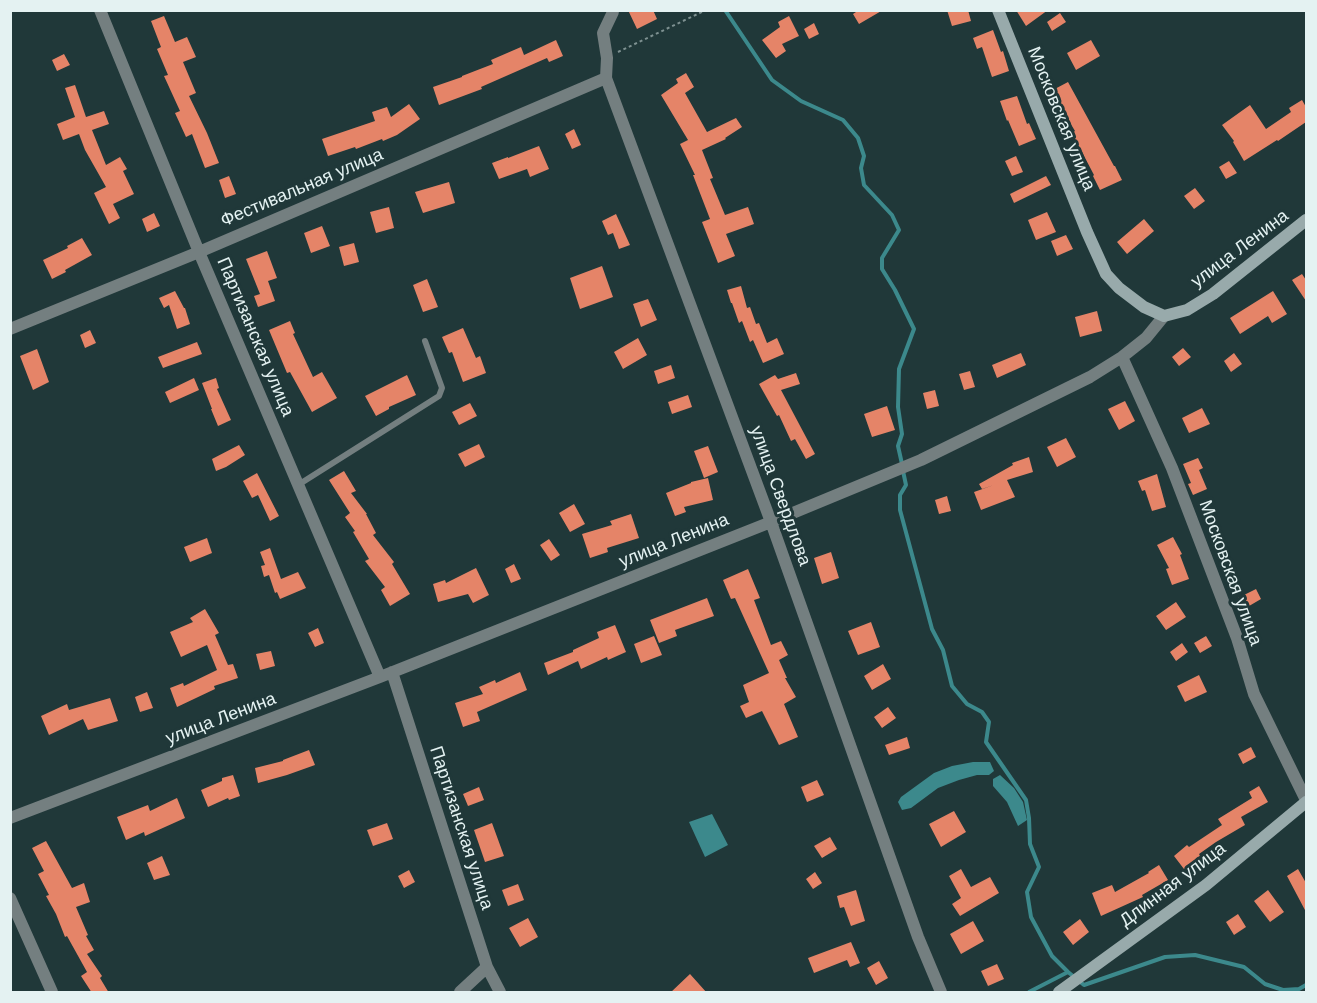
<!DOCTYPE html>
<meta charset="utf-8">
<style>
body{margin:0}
#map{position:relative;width:1317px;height:1003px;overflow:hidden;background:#203839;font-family:Arial,sans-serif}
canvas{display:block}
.frame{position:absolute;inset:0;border:12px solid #e4f2f2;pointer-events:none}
</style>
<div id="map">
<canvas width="1317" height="1003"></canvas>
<div class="frame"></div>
</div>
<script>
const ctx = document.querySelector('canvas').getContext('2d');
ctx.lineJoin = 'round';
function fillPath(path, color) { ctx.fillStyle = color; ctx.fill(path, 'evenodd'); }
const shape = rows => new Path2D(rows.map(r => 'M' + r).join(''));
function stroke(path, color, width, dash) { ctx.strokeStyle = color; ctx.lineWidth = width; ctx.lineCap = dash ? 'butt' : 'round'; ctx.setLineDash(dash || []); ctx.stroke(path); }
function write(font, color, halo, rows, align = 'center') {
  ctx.font = font + ' Arial,sans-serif'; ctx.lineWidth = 6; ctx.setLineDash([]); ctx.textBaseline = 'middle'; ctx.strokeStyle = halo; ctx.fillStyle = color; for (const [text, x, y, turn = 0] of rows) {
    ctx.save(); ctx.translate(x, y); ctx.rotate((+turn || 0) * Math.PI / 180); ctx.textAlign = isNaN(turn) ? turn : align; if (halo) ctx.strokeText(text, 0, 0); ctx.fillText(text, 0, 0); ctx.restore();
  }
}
const water = shape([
 [973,762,990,762,994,771,989,775,977,775,959,780,938,788,911,808,902,810,898,802,901,797,934,773,952,766],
 [1000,775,1014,788,1023,802,1027,820,1018,826,1007,802,993,786,993,779],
 [712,814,728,845,705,857,689,822]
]);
const stream = shape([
 [725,10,772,80,801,101,843,120,858,138,864,156,861,168,864,185,892,215,899,230,882,258,882,269,895,290,914,329,899,369,898,407,902,434,898,446,902,464],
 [903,471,906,485,900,495,900,510,932,629,943,650,952,686,967,704,982,712,989,722,986,742,1026,800,1029,818,1030,844,1039,867,1027,892,1031,917,1052,956,1068,972,1084,985,1165,957,1195,955,1244,967,1265,984,1283,990,1299,989,1306,985],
 [1029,992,1068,972]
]);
const building = shape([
 [628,10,653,10,657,19,637,29],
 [859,10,883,10,859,24,853,14],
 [947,10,968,10,971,21,952,26],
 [1016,10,1048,10,1026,26],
 [1060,13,1066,22,1052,31,1047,22],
 [164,16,175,42,187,37,196,57,183,62,196,93,189,96,207,133,219,163,205,168,192,134,186,137,175,113,180,111,164,76,168,75,157,49,161,47,151,21],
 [789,16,799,36,782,44,786,51,776,58,762,40,780,27,778,22],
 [814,23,819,34,809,39,804,29],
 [993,30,1001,52,1003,51,1009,71,992,77,982,47,977,49,973,38],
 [556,40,563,56,549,62,547,58,481,87,482,89,439,105,433,87,462,77,462,76,493,64,491,60,521,47,524,55],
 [1091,40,1100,56,1076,70,1067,53],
 [64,54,70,65,57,71,52,60],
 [686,73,694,87,685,93,707,132,736,118,742,127,725,138,726,139,702,150,713,178,710,179,725,215,748,207,754,224,726,234,735,256,718,263,702,222,710,219,693,175,695,175,680,144,688,140,661,95,678,83,676,79],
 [1068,82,1114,166,1115,166,1122,180,1100,190,1093,176,1094,175,1072,133,1075,131,1051,91],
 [75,85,86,117,104,111,109,124,92,130,106,165,120,157,127,169,123,171,134,194,113,204,120,218,109,224,94,193,106,187,85,150,79,134,63,140,57,124,75,117,65,88],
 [1017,96,1027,124,1029,123,1036,139,1019,146,1008,120,1007,121,1000,101],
 [1302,100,1306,107,1306,122,1278,141,1277,140,1244,161,1233,142,1234,141,1222,125,1250,105,1266,129,1291,112,1289,108],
 [409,104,420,119,397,135,383,141,382,139,356,149,355,147,328,156,322,139,375,121,372,112,387,107,391,117],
 [574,129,581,145,572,149,565,134],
 [539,146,549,169,530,177,527,169,499,179,492,163,508,157,508,158],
 [1016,156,1023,172,1012,176,1005,161],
 [1229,161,1237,173,1226,179,1219,167],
 [229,176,236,194,225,198,219,180],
 [1046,176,1051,185,1014,203,1010,194],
 [449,182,455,203,423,213,415,192],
 [1195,188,1205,201,1194,209,1184,196],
 [389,207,394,228,376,233,370,212],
 [1047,212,1056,232,1036,240,1028,220],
 [154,213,160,226,147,232,142,219],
 [616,214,630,245,619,249,613,233,608,235,602,221],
 [1144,219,1154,231,1127,254,1117,242],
 [322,226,330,246,311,253,304,233],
 [1066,235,1073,249,1057,256,1051,241],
 [82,238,92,255,65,270,66,272,52,279,43,260,68,248,67,246],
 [354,243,359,262,344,266,339,247],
 [267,251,277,278,268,281,275,301,258,307,254,296,260,294,246,259],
 [602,266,613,297,580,309,570,278],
 [1302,274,1306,280,1306,301,1292,280],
 [427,279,438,307,423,312,413,285],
 [741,286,747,308,750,307,756,324,759,323,767,343,777,338,784,354,763,363,753,340,750,342,742,321,739,323,732,303,731,303,727,290],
 [175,291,184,308,185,308,190,324,177,329,169,305,164,308,159,298],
 [1273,291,1287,314,1272,323,1268,316,1240,334,1230,318],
 [648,299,657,320,641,327,633,304],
 [1097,311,1102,331,1080,337,1075,317],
 [290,321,295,333,293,334,313,377,322,372,337,398,312,412,290,372,287,373,269,330],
 [463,328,476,358,480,356,486,373,463,382,452,352,449,353,442,337],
 [90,330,96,343,85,348,80,335],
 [638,338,647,355,623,369,614,352],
 [197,342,202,354,163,368,158,357],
 [1183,348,1191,357,1179,366,1172,357],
 [37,349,49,382,33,390,20,356],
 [1021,353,1026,365,997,378,992,365],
 [1234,353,1242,364,1231,372,1224,361],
 [671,365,675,378,658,384,654,371],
 [970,371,975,387,964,390,959,374],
 [796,373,800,384,781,390,815,454,806,459,795,439,791,441,779,415,777,416,759,384,775,375,778,379],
 [407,375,416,395,389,407,389,409,376,416,365,396],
 [194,378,199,390,170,403,165,392],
 [216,378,219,388,217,389,231,420,218,426,211,409,212,409,202,383],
 [935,390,939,406,927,409,923,393],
 [688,395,692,407,672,414,668,402],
 [1125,401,1135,421,1119,430,1108,409],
 [470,403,477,416,459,425,452,412],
 [887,406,895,430,872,437,864,414],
 [1202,408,1210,424,1189,433,1182,418],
 [1066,438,1076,457,1057,467,1047,447],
 [479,444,485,457,465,467,458,454],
 [239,445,245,455,226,467,216,471,212,459],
 [708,446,718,472,704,478,694,451],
 [1029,457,1033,472,1007,480,1015,497,981,510,974,492,994,485,982,489,979,484,1013,465,1012,463],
 [1198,458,1203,468,1199,470,1207,489,1193,495,1188,484,1191,483,1183,464],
 [344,471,356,491,351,493,367,514,366,514,376,533,373,535,394,562,392,564,410,594,390,606,381,590,385,587,365,561,369,559,353,532,355,531,345,517,350,513,329,480],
 [257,473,279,516,270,521,258,495,252,498,243,481],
 [1157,474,1166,507,1152,511,1145,490,1142,491,1138,481],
 [708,478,713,500,684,507,686,512,675,516,666,493,691,483,691,482],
 [947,496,951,511,939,514,935,500],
 [574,504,585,524,570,532,559,513],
 [631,514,639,538,607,548,608,552,590,558,582,534,612,525,610,521],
 [1173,537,1182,554,1180,555,1189,579,1172,585,1166,569,1169,568,1157,545],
 [207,538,212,553,190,562,184,547],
 [549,539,560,555,551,561,540,545],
 [270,548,281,579,298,572,306,588,280,599,277,592,275,593,269,575,264,577,261,566,265,565,260,552],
 [831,552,839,578,822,584,814,558],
 [514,564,521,579,511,583,505,569],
 [476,568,489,595,473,603,468,594,438,602,433,584,445,580,446,583],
 [748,569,760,598,754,600,771,645,781,641,788,655,779,660,787,678,785,678,796,697,784,704,798,737,779,745,762,711,746,718,740,706,749,702,743,685,769,673,735,598,731,599,723,580],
 [1256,589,1261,599,1244,609,1238,598],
 [707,598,714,616,675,630,677,636,659,643,650,620],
 [1176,602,1186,617,1166,630,1156,616],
 [205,609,219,633,215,635,228,665,233,664,238,678,214,686,215,689,177,707,170,688,183,683,184,686,217,670,207,645,181,657,170,632,193,622,190,618],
 [871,622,880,647,858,655,848,631],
 [615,625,626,652,608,660,607,657,581,669,578,661,548,675,544,663,573,652,573,650,599,638,597,632],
 [318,628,324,643,315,647,308,633],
 [654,636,662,655,641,663,634,644],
 [1206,636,1212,646,1200,653,1194,643],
 [1182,643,1188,652,1176,661,1170,652],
 [271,651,275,666,260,670,256,654],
 [883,664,891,679,872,690,864,676],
 [520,672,527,690,477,712,480,721,463,727,455,703,483,694,479,687,495,680,496,683],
 [1199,675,1207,692,1185,702,1177,686],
 [147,692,153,708,140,712,135,697],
 [110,698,118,721,88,730,83,719,49,735,41,716,67,704,69,710],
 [888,707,896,718,882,728,874,717],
 [907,737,910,748,889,755,885,745],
 [1251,747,1256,757,1243,764,1238,754],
 [309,750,315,765,287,775,258,783,255,768,283,761,283,760],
 [233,775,240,796,229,800,228,798,208,807,201,790,222,781,222,778],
 [817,780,824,795,807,802,801,787],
 [1259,786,1268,802,1241,817,1245,825,1216,842,1199,854,1200,856,1184,869,1174,856,1187,845,1189,847,1222,825,1218,819,1252,798,1249,792],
 [479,787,484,800,468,806,463,794],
 [177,798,185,818,145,836,144,832,126,840,117,817,148,805,150,811],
 [954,811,966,832,941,847,929,824],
 [387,823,393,839,373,846,367,830],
 [492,823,504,856,485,862,474,830],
 [830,837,837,849,822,858,814,846],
 [46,841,72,888,84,883,90,902,76,907,88,935,86,936,94,950,87,954,102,976,100,978,109,993,92,993,81,976,87,972,67,936,65,937,56,914,46,896,49,895,38,874,44,871,32,848],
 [162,856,170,875,154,880,147,863],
 [1159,865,1168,880,1142,895,1143,897,1101,916,1092,893,1112,885,1115,892,1149,873,1148,872],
 [961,869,971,887,990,877,999,893,960,916,952,904,961,898,949,876],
 [1298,869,1306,883,1306,912,1287,876],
 [409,870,415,882,404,888,398,876],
 [815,872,822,883,813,889,806,879],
 [518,884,524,900,508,906,502,890],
 [856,890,865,921,851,926,844,907,840,908,837,896],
 [1268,890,1284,912,1270,922,1254,901],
 [1238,914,1246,927,1234,935,1226,922],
 [528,918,538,937,520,947,509,928],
 [1080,919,1089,932,1073,945,1063,932],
 [973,921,984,941,961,954,950,934],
 [851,942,860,963,850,967,847,960,814,973,808,958],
 [879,961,888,978,876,985,867,968],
 [997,964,1004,979,988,986,981,971],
 [690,974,707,993,670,993]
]);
const path = shape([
 [618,52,706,10]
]);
const lane = shape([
 [298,485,439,396,442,388,425,341]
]);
const street = shape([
 [100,10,199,252,380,677],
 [613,12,603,33,607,58,606,78,771,522,918,937,941,992],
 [10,329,199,252,606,78],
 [1122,357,1172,468,1237,638,1254,694,1306,800],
 [392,672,487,967,500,992],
 [10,818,380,677,771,522,921,460,1090,377,1122,357,1146,338,1164,316],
 [10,898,52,992],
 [460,992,487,967]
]);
const secondary = shape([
 [998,10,1087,232,1106,274,1119,288,1144,307,1164,316,1187,310,1213,294,1306,220],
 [1059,992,1206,885,1306,802]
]);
const streetNames = [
 ["Московская улица",1061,119,68],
 ["Фестивальная улица",302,188,-23],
 ["улица Ленина",1240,249,-37],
 ["Партизанская улица",255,337,67],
 ["улица Свердлова",780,496,70],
 ["улица Ленина",674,541,-22],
 ["Московская улица",1230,573,70],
 ["улица Ленина",221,719,-21],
 ["Партизанская улица",461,828,72],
 ["Длинная улица",1173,885,-37]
];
fillPath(water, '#3c898c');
stroke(stream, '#3c898c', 4);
fillPath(building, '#e58468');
stroke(path, '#7e9191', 2, [3, 3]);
stroke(lane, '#747f80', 6);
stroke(street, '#747f80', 12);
stroke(secondary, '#98aaab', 12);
write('18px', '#e4f2f2', '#203839', streetNames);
</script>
